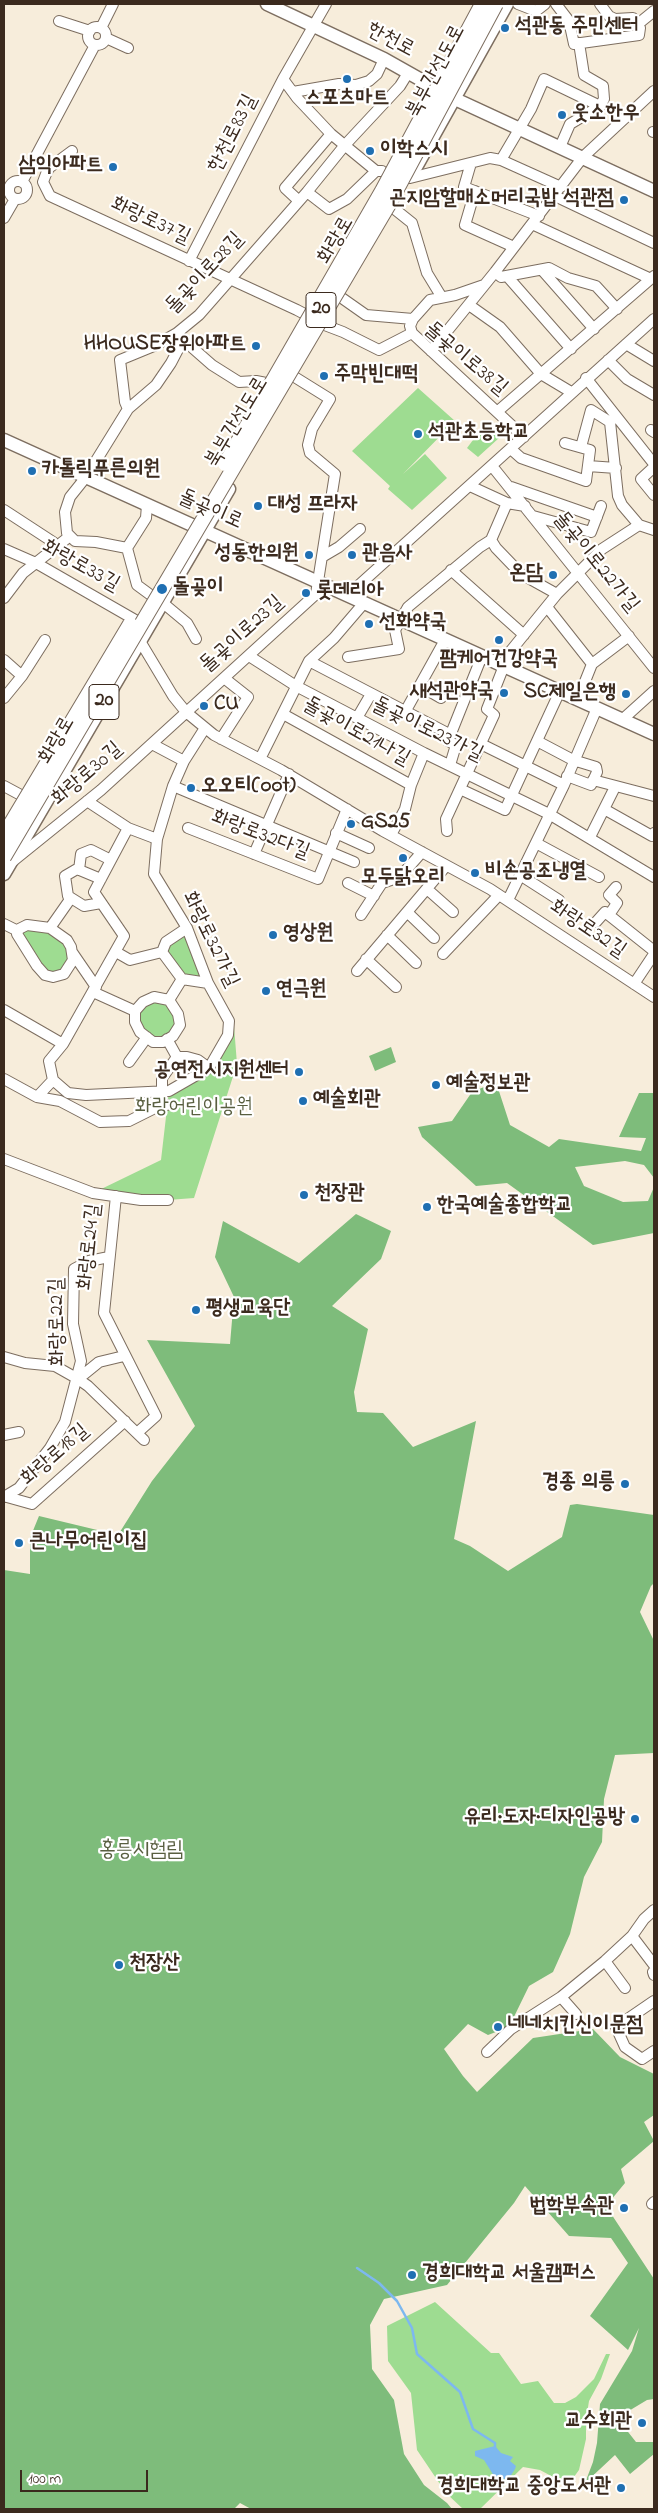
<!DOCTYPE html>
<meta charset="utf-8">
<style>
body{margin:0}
#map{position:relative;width:658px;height:2513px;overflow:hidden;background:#f7eddb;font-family:"Indie Flower",sans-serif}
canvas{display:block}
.frame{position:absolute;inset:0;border:5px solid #3b2a1e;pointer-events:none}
.scale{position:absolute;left:20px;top:2470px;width:128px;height:22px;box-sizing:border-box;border:2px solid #3b2a1e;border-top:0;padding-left:6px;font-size:15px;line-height:18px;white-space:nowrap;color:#3b2a1e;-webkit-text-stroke:4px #fff;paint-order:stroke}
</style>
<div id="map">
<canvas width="658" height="2513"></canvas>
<div class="frame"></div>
<div class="scale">100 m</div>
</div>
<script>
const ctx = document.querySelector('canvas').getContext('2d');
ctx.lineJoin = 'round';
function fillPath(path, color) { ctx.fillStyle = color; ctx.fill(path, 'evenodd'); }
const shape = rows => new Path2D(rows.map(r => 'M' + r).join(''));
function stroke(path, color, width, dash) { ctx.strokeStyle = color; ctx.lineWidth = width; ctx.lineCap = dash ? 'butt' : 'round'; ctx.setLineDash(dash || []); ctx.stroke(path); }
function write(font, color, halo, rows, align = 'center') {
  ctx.font = font + ' "Indie Flower","Poor Story",sans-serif'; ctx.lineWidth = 4.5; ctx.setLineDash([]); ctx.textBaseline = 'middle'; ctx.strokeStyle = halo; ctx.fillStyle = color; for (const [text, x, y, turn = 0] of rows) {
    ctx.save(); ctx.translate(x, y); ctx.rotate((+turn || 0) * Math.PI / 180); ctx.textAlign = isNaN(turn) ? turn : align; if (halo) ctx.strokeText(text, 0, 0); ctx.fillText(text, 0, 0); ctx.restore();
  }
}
const green = shape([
 [418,388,455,421,403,474,425,454,447,478,412,510,388,489,390,486,352,451],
 [485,424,499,438,478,457,467,448],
 [27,925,61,935,73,956,67,970,53,977,34,962,19,929],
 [187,928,208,983,182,979,162,952],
 [169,1000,180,1025,163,1042,140,1032,135,1011,143,1002],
 [229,1021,234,1026,237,1064,194,1198,168,1200,93,1193,161,1160,169,1091,209,1068],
 [435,2302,491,2353,499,2353,521,2384,538,2381,554,2403,565,2403,576,2397,594,2379,606,2354,610,2354,601,2379,589,2401,586,2420,586,2439,579,2470,568,2485,540,2470,523,2467,480,2509,463,2509,446,2493,417,2450,411,2393,388,2361,387,2326]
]);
const forest = shape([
 [391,1047,396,1062,375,1071,369,1056],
 [496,1082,510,1125,549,1147,559,1139,641,1151,646,1138,619,1137,639,1093,654,1093,654,1178,644,1165,625,1161,575,1167,584,1186,623,1202,648,1201,654,1187,654,1233,593,1245,507,1183,476,1186,422,1137,418,1127,452,1121,472,1092],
 [356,1214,391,1231,381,1259,332,1306,368,1329,354,1392,357,1412,383,1413,413,1447,476,1421,454,1539,470,1546,508,1571,562,1537,570,1505,577,1504,654,1515,654,1583,651,1586,640,1612,654,1641,654,1753,615,1755,604,1799,602,1842,584,1877,570,1934,553,1972,529,1986,509,2027,488,2035,468,2024,444,2049,463,2076,477,2092,533,2038,593,2029,620,2057,654,2074,654,2115,644,2122,654,2141,621,2169,625,2183,606,2206,654,2279,654,2399,647,2400,617,2418,636,2442,654,2442,654,2454,630,2474,615,2455,585,2483,593,2462,597,2443,600,2404,632,2351,639,2328,628,2350,590,2316,628,2263,611,2238,569,2236,525,2186,514,2203,447,2285,384,2299,370,2325,372,2369,394,2400,404,2454,424,2485,447,2503,452,2509,251,2509,240,2503,234,2509,4,2509,4,1570,30,1574,30,1538,39,1516,118,1535,152,1481,195,1426,147,1340,230,1344,234,1297,215,1257,223,1221,299,1263]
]);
const water = shape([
 [495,2446,501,2453,513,2457,510,2461,516,2466,515,2469,508,2480,494,2476,484,2460,475,2456,475,2451]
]);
const stream = shape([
 [357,2268,379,2283,397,2301,412,2328,417,2354,460,2392,473,2429,495,2443,495,2450]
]);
const minor = shape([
 [518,4,536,11,545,4],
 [556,4,569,21,574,44,639,35,640,28,633,18,615,19,609,16,600,4],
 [59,21,90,31],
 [638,24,654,11],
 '88 36a9 9 0 1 1 18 0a9 9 0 1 1-18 0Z',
 [101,28,113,4],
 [106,38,128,48],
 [283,79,297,98,331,134,376,171],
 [293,92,339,84,356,85,369,81,377,74,384,59],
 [653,132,654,132],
 [560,147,570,124,600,106,604,99,603,86,584,75,579,43],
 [72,151,49,168,46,174,43,182,50,196,297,310,314,319],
 [501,160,561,187],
 [471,163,464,187,539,216],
 [410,178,490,158,501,160,531,109,544,79,600,106],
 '9 190a9 9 0 1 1 18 0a9 9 0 1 1-18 0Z',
 [22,182,95,45],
 [475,191,465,225,514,247],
 [307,192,329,209,347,199,376,171,382,171],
 [555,196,654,243],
 [299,201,285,188,331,134],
 [392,207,412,223,427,273,441,296],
 [4,218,15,199],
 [532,224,651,279],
 [189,261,283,79,326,4],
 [542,270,594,329],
 [495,272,501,277,549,268,568,278,596,286,617,309],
 [507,276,571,349],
 [339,296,366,315,413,319,430,300,455,295,484,285],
 [469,305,500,327,541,374,571,392],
 [413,319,410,326,412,333,524,437],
 [322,324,343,332,379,350,412,333],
 [179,336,212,365,239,382,256,381,276,385],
 [626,344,654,361],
 [431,351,495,272,583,157,654,91],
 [608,360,627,379,654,395],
 [586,378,654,464],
 [128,409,125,402,120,360,154,346,177,333,199,315,307,192,345,145,400,86,408,73],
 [498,411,654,276],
 [616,416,610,422,618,496,622,505,639,525,654,530],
 [651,430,654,432],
 [581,447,591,410,610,422],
 [512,450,521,458,586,481,590,450,565,443],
 [492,466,654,668],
 [588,466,616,468],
 [654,467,641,479,654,495],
 [470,486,507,503,525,506],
 [511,487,597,517],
 [507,503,491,540,496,548,521,574,557,594],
 [147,505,146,518,127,548,137,585,152,596],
 [4,510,53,542,56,547],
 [533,516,591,532,601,506],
 [127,548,96,542,75,541,67,533,65,512,70,497,86,477,128,409,156,385,171,363,183,340],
 [4,549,36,563,137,621],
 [322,557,339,547,360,529],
 [451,570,524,635],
 [348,595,654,319],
 [4,598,23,573,70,536],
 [163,603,187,623,196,639],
 [547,607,592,664],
 [140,641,173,696,186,712,214,735,281,770,383,831,490,889,654,997],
 [249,656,296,686,424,753,549,814,654,877],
 [348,657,399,649,395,630,408,607,480,547,491,540],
 [4,660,22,676],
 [309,661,451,735],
 [420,686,441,698],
 [4,698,22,676,45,640],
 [578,699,592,664,629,636],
 [405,712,445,640],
 [283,714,411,785],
 [357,718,371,694],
 [623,719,654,691],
 [221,739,248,697,224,678],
 [537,741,573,760,596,767,597,772,591,785,567,776],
 [152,744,184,761],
 [481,744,564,785],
 [260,759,309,661,334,638,364,603],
 [450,765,456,745,448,741,482,656],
 [593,780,654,796],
 [4,786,30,800],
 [173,786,354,862],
 [460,789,505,810,560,691],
 [87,801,128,828,157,839],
 [604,809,652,836,654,833],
 [188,828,318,879,347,809],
 [447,831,446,819,494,715,487,709,509,653,557,594,602,549,639,525],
 [336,833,369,848],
 [391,835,405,809,411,785,424,753],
 [590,837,615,787],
 [536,843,599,877],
 [254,854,289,774],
 [13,861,101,790,316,594,335,474,310,453,308,445,312,429,330,399,293,376],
 [79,870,81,854,91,850,111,860],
 [520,875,559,900],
 [101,879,77,869,65,876,68,896,84,906,101,903],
 [348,883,374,896],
 [427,889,453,912],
 [508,900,564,785,597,708],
 [407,912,434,938],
 [361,915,382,883,400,877,422,852],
 [609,915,617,903,609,895,616,887],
 [596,922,605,912,654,951],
 [4,924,18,931],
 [27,925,50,928,67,940,71,947,73,960,64,974,53,977,45,975,37,966,17,934,19,929,27,925],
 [50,928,71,898],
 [387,935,416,963],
 [72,952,96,987],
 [116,952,130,960,162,952,182,979,169,1000],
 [162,952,166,942,187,928],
 [443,954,499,895],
 [366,959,396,987],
 [357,971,446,866],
 [182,979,208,983],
 [634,984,654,954],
 [93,992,135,1011,135,1022,140,1032,153,1042,163,1042,173,1036,180,1025,178,1014,169,1000,154,997,143,1002,135,1011],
 [4,1010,63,1044,49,1061,53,1080,68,1093,86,1095,169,1091,209,1068,228,1035,229,1021,208,983,187,928,154,874,157,839,173,786,184,761,205,728],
 [167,1039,177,1057,187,1057,198,1060,209,1068],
 [63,1044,124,936,94,892,128,828],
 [129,1062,147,1037],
 [4,1079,37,1097],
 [53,1080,37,1097,60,1101,100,1122,129,1121,161,1105,167,1105],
 [162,1092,162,1078,177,1057],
 [4,1159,93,1193,141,1200,168,1200],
 [116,1196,104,1313,156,1416,137,1433],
 [4,1357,25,1363,55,1366,78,1379,88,1386,144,1440],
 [78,1379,99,1362,124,1356],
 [4,1435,19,1432],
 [4,1497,19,1488,50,1448,65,1422,81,1361,73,1324,74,1269,89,1261,109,1257],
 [7,1497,32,1504,125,1421],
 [632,1936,654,1965],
 [605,1961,625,1988],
 [653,1972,654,1975],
 [561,1997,576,2014],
 [654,2001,616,2027,625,2047,642,2059,654,2051],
 [487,2052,511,2029,561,1997,605,1961,632,1936,644,1919,654,1910],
 [652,2204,654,2202]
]);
const major = shape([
 [267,4,384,59,455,99,654,191],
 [416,167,507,4],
 [4,440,654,734],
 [4,874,229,489]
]);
const highwayBridge = shape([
 [225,464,382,191,482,4],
 [4,835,130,624],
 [4,857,388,206,496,4]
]);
const markers = [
 [505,28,5,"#1f6fb2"],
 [347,79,5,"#1f6fb2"],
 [562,115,5,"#1f6fb2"],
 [370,151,5,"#1f6fb2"],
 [113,167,5,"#1f6fb2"],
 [624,200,5,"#1f6fb2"],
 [256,346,5,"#1f6fb2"],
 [324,376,5,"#1f6fb2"],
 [418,434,5,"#1f6fb2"],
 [32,471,5,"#1f6fb2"],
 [258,506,5,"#1f6fb2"],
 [309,555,5,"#1f6fb2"],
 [352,555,5,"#1f6fb2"],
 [553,575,5,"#1f6fb2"],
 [162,589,6,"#1f6fb2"],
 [306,593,5,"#1f6fb2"],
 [369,624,5,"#1f6fb2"],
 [499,640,5,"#1f6fb2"],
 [504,693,5,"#1f6fb2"],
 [626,694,5,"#1f6fb2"],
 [204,706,5,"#1f6fb2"],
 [191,788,5,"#1f6fb2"],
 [351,824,5,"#1f6fb2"],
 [403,858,5,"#1f6fb2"],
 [475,873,5,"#1f6fb2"],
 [273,935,5,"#1f6fb2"],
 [266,991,5,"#1f6fb2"],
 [299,1072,5,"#1f6fb2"],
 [436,1085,5,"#1f6fb2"],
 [303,1101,5,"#1f6fb2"],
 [304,1195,5,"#1f6fb2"],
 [427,1207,5,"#1f6fb2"],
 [196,1310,5,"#1f6fb2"],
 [625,1484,5,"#1f6fb2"],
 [19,1543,5,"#1f6fb2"],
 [635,1819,5,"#1f6fb2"],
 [119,1965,5,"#1f6fb2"],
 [498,2027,5,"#1f6fb2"],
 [624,2208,5,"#1f6fb2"],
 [412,2275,5,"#1f6fb2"],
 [642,2423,5,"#1f6fb2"],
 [621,2488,5,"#1f6fb2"]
];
const shields = [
 [321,310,30],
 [104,702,30]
];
const shieldNames = [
 ["20",321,310],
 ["20",104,702]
];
const poiNames = [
 ["석관동 주민센터",515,28],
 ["스포츠마트",347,100,"center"],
 ["웃소한우",572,115],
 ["이학스시",380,151],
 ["삼익아파트",103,167,"right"],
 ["곤지암할매소머리국밥 석관점",614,200,"right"],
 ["HHOUSE장위아파트",246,346,"right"],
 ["주막빈대떡",334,376],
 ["석관초등학교",428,434],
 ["카톨릭푸른의원",42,471],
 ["대성 프라자",268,506],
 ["성동한의원",299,555,"right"],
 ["관음사",362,555],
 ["온담",543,575,"right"],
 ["돌곶이",173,589],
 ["롯데리아",316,593],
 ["선화약국",379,624],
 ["팜케어건강약국",499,661,"center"],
 ["새석관약국",494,693,"right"],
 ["SC제일은행",616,694,"right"],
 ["CU",214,706],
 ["오오티(oot)",201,788],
 ["GS25",361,824],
 ["비손공조냉열",485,873],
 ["모두닭오리",403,879,"center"],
 ["영상원",283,935],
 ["연극원",276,991],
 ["공연전시지원센터",289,1072,"right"],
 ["예술정보관",446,1085],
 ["예술회관",313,1101],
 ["천장관",314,1195],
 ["한국예술종합학교",437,1207],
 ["평생교육단",206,1310],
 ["경종 의릉",615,1484,"right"],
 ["큰나무어린이집",29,1543],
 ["유리·도자·디자인공방",625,1819,"right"],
 ["천장산",129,1965],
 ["네네치킨신이문점",508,2027],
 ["법학부속관",614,2208,"right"],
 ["경희대학교 서울캠퍼스",422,2275],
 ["교수회관",632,2423,"right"],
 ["경희대학교 중앙도서관",611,2488,"right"]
];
const streetNames = [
 ["한천로",390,41,28],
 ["북부간선도로",437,72,-62],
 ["한천로83길",234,134,-63],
 ["화랑로37길",150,222,25],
 ["화랑로",337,241,-60],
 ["돌곶이로28길",206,274,-47],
 ["돌곶이로38길",465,360,40],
 ["북부간선도로",238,423,-59],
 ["돌곶이로",210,511,24],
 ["돌곶이로22가길",595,563,51],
 ["화랑로33길",80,567,29],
 ["돌곶이로23길",243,635,-42],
 ["돌곶이로23가길",427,731,26],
 ["돌곶이로21나길",356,733,29],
 ["화랑로",58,741,-60],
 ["화랑로30길",88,775,-41],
 ["화랑로32다길",260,836,21],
 ["화랑로32길",587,930,34],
 ["화랑로32가길",209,940,64],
 ["화랑로24길",91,1247,-84],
 ["화랑로22길",59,1322,-91],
 ["화랑로18길",56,1456,-41]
];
const parkNames = [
 ["화랑어린이공원",194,1109],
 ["홍릉시험림",141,1852]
];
fillPath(green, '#9edc91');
fillPath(forest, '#7ebc7b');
fillPath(water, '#7db8ef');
stroke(stream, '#7db8ef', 2.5);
stroke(minor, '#7d6e60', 12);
stroke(major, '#7d6e60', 15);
stroke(minor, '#fff', 10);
stroke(major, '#fff', 12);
stroke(highwayBridge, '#7d6e60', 16, []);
stroke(highwayBridge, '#fff', 14);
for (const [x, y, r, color] of markers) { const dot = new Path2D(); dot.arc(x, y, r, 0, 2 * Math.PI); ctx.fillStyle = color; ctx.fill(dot); stroke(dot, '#fff', 2); }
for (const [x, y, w] of shields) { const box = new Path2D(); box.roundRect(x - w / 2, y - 17.5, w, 35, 4); ctx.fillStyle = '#fff'; ctx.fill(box); stroke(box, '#3b2a1e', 1); }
write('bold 20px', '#3b2a1e', null, shieldNames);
write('bold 21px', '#3b2a1e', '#fff', poiNames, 'left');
write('21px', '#3b2a1e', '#fff', streetNames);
write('21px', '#595f40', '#fff', parkNames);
</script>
